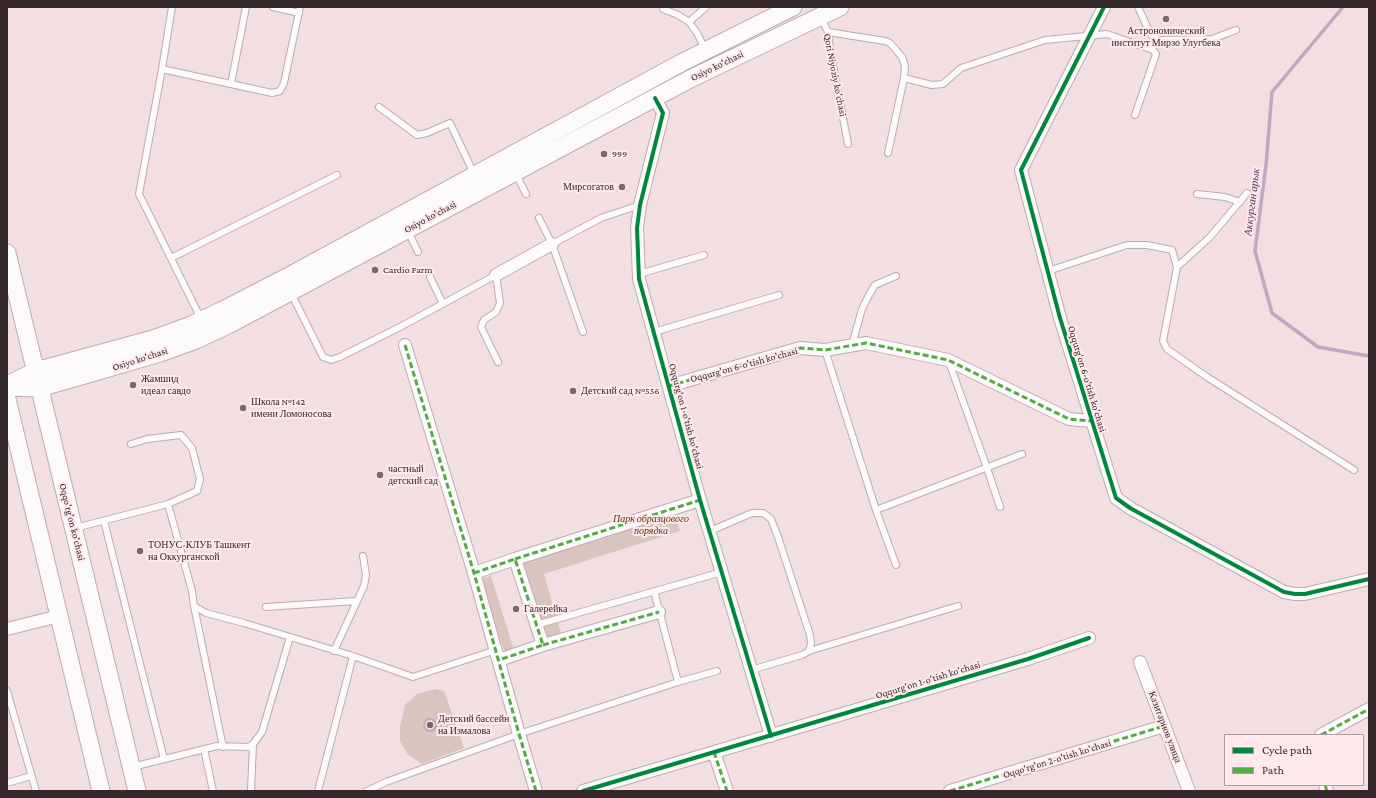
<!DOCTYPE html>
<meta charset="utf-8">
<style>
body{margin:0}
#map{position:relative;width:1376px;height:798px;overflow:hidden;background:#f3dfe2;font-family:"Crimson Pro",serif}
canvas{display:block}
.frame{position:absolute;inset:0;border:8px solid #35282a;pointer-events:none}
.legend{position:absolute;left:1224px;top:734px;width:140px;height:52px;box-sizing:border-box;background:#ffe9ec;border:1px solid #ae9c9e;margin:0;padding:5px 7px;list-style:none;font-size:12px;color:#35282a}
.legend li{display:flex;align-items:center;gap:8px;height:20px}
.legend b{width:20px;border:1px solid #ae9c9e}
</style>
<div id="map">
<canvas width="1376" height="798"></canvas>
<div class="frame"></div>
<ul class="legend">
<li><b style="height:5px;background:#00873e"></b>Cycle path</li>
<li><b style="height:5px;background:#54aa44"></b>Path</li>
</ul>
</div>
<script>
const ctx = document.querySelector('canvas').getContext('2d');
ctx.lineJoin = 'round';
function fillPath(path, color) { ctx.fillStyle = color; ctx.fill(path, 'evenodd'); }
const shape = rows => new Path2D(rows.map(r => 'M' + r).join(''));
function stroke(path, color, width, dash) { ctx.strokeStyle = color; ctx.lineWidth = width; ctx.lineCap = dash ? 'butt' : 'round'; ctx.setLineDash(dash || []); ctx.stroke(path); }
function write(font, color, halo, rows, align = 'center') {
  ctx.font = font + ' "Crimson Pro",serif'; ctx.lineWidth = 4; ctx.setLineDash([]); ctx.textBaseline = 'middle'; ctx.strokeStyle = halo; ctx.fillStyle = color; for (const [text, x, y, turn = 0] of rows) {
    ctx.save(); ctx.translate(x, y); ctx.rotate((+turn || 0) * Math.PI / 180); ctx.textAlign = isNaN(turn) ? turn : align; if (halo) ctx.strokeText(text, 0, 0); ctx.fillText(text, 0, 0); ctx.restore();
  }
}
const green = shape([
 [671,503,680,531,544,574,562,637,545,643,516,553],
 [491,576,514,650,505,653,480,579],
 [435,689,444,691,464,748,422,764,408,755,400,741,400,726,405,705,417,694]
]);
const water = shape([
 '423 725a7 7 0 1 1 14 0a7 7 0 1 1-14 0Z'
]);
const stream = shape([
 [1343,7,1272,92,1266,165,1255,251,1272,313,1318,347,1369,356]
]);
const lane = shape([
 [172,7,162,69,272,93,280,91,284,83,300,7],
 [273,7,299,13],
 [663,7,663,9,678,15,689,22,697,33,705,49],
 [1138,7,1151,35,1158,40,1212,39,1236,30],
 [821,18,828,32,830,50,848,144],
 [689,22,706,7],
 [828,32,885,41,890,43,902,57,905,66,904,78,888,153],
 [162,69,139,194,201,319],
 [904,78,932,85,943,84,961,68,1045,40,1107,34,1153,50,1156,54,1135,115],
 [231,84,246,7],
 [379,107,417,135,427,133,450,123,474,174],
 [516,174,526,194],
 [1197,194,1225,197,1240,202],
 [539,218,552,244,583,332],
 [408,231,418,252],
 [552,244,601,218,640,205],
 [171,258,337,175],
 [1177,267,1210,237,1247,193],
 [1048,271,1127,245,1147,245,1172,250,1177,267,1163,341,1167,349,1207,377,1354,470],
 [639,274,704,255],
 [430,277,443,304],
 [291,293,323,357,331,360,340,357,400,327,496,275,500,303,496,312,484,320,481,327,498,362],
 [654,332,779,295],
 [852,345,862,309,869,295,875,285,896,276],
 [825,350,876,510,896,565],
 [949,362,987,468,1000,507],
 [168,504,192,591,194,606,206,613,244,623,353,656,413,677,496,650],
 [876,510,1022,454],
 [104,521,164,759],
 [75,528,168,504,197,491,200,479,192,448,181,435,147,439,131,444],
 [710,531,752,513,763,513,771,519,778,537,810,635,811,643,809,651,802,655,751,670],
 [194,606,223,747],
 [266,607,356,601],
 [536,625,722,572],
 [334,651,364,586,366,575,363,556],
 [809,651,958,606],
 [678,682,717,671],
 [7,691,36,791],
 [204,749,213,791],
 [132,767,217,746,249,747,253,744,262,732,290,637],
 [7,783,31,776],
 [251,791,253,744],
 [318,791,353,656],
 [367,791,386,782,519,734,678,682,654,591]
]);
const street = shape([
 [1104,7,1021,170,1060,318,1116,498,1130,508,1284,592,1295,594,1305,594,1369,579],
 [655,98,663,113,640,205,637,228,639,279,700,500,771,736],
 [496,275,552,244],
 [405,345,474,573,519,734,536,791],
 [669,386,800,348,825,350,866,343,948,360,1069,419,1092,421],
 [515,559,700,500],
 [474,573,515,559,543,645,499,660],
 [7,629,59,616],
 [543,645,659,612],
 [1140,662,1189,791],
 [1321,735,1369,709],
 [714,752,727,791],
 [1325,785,1327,791],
 [583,791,1028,659,1089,638],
 [950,791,1164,726]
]);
const secondary = shape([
 [7,253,137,791],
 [7,385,36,371,153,339,189,326,223,310,289,276,681,63,793,7],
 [7,387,39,388,81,376,160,353,196,340,230,324,690,79,840,7],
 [7,399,101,791]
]);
const quiet = shape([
 [405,345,474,573,519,734,536,791],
 [669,386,800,348,825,350,866,343,948,360,1069,419,1092,421],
 [515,559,700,500],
 [474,573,515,559,543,645,499,660],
 [543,645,659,612],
 [1321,735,1369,709],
 [714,752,727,791],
 [1325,785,1327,791],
 [950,791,1164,726]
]);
const cycleway = shape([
 [1104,7,1021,170,1060,318,1116,498,1130,508,1284,592,1295,594,1305,594,1369,579],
 [655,98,663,113,640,205,637,228,639,279,700,500,771,736],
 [583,791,1028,659,1089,638]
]);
const markers = [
 [1166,19,4,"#78686a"],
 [604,154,4,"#78686a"],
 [622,187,4,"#78686a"],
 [375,270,4,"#78686a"],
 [133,385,4,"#78686a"],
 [573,391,4,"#78686a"],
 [243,408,4,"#78686a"],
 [380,475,4,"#78686a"],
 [140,551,4,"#78686a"],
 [516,609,4,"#78686a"],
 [430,725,4,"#78686a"]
];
const poiNames = [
 ["Астрономический",1166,31,"center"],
 ["институт Мирзо Улугбека",1166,43,"center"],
 ["999",612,154],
 ["Мирсогатов",614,187,"right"],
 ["Cardio Farm",383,270],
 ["Жамшид",141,379],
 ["идеал савдо",141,391],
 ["Детский сад №556",581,391],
 ["Школа №142",251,402],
 ["имени Ломоносова",251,414],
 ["частный",388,469],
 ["детский сад",388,481],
 ["ТОНУС-КЛУБ Ташкент",148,545],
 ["на Оккурганской",148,557],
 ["Галерейка",524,609],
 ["Детский бассейн",438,719],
 ["на Измалова",438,731]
];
const streetNames = [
 ["Osiyo ko'chasi",717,66,-26],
 ["Qori Niyoziy ko'chasi",835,75,79],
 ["Osiyo ko'chasi",430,217,-28],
 ["Osiyo ko'chasi",140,359,-18],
 ["Oqqurg'on 6-o'tish ko'chasi",744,365,-15],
 ["Oqqurg'on 6-o'tish ko'chasi",1087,379,73],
 ["Oqqurg'on 1-o'tish ko'chasi",686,416,75],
 ["Oqqo'rg'on ko'chasi",72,522,76],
 ["Oqqurg'on 1-o'tish ko'chasi",928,680,-17],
 ["Казитарнов улица",1165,727,69],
 ["Oqqo'rg'on 2-o'tish ko'chasi",1057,759,-17]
];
const parkNames = [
 ["Парк образцового",651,519],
 ["порядка",651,531]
];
const waterNames = [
 ["Аккурган арык",1252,202,-83]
];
fillPath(green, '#d9c5bd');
fillPath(water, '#bdaac0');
stroke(stream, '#bdaac0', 3.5);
stroke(lane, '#bbacae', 8);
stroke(street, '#bbacae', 14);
stroke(secondary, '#bbacae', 19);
stroke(lane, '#fdfafb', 6);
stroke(street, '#fdfafb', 12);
stroke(secondary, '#fdfafb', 17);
stroke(quiet, '#54aa44', 3, [6, 3]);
stroke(cycleway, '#00873e', 4);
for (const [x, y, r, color] of markers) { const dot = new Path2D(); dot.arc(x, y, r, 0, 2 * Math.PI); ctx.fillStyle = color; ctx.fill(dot); stroke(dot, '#ffe9ec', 1.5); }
write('10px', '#35282a', '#ffe9ec', poiNames, 'left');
write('10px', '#35282a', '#ffe9ec', streetNames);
write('italic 10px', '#573102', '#ffe9ec', parkNames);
write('italic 11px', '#503560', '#ffe9ec', waterNames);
</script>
